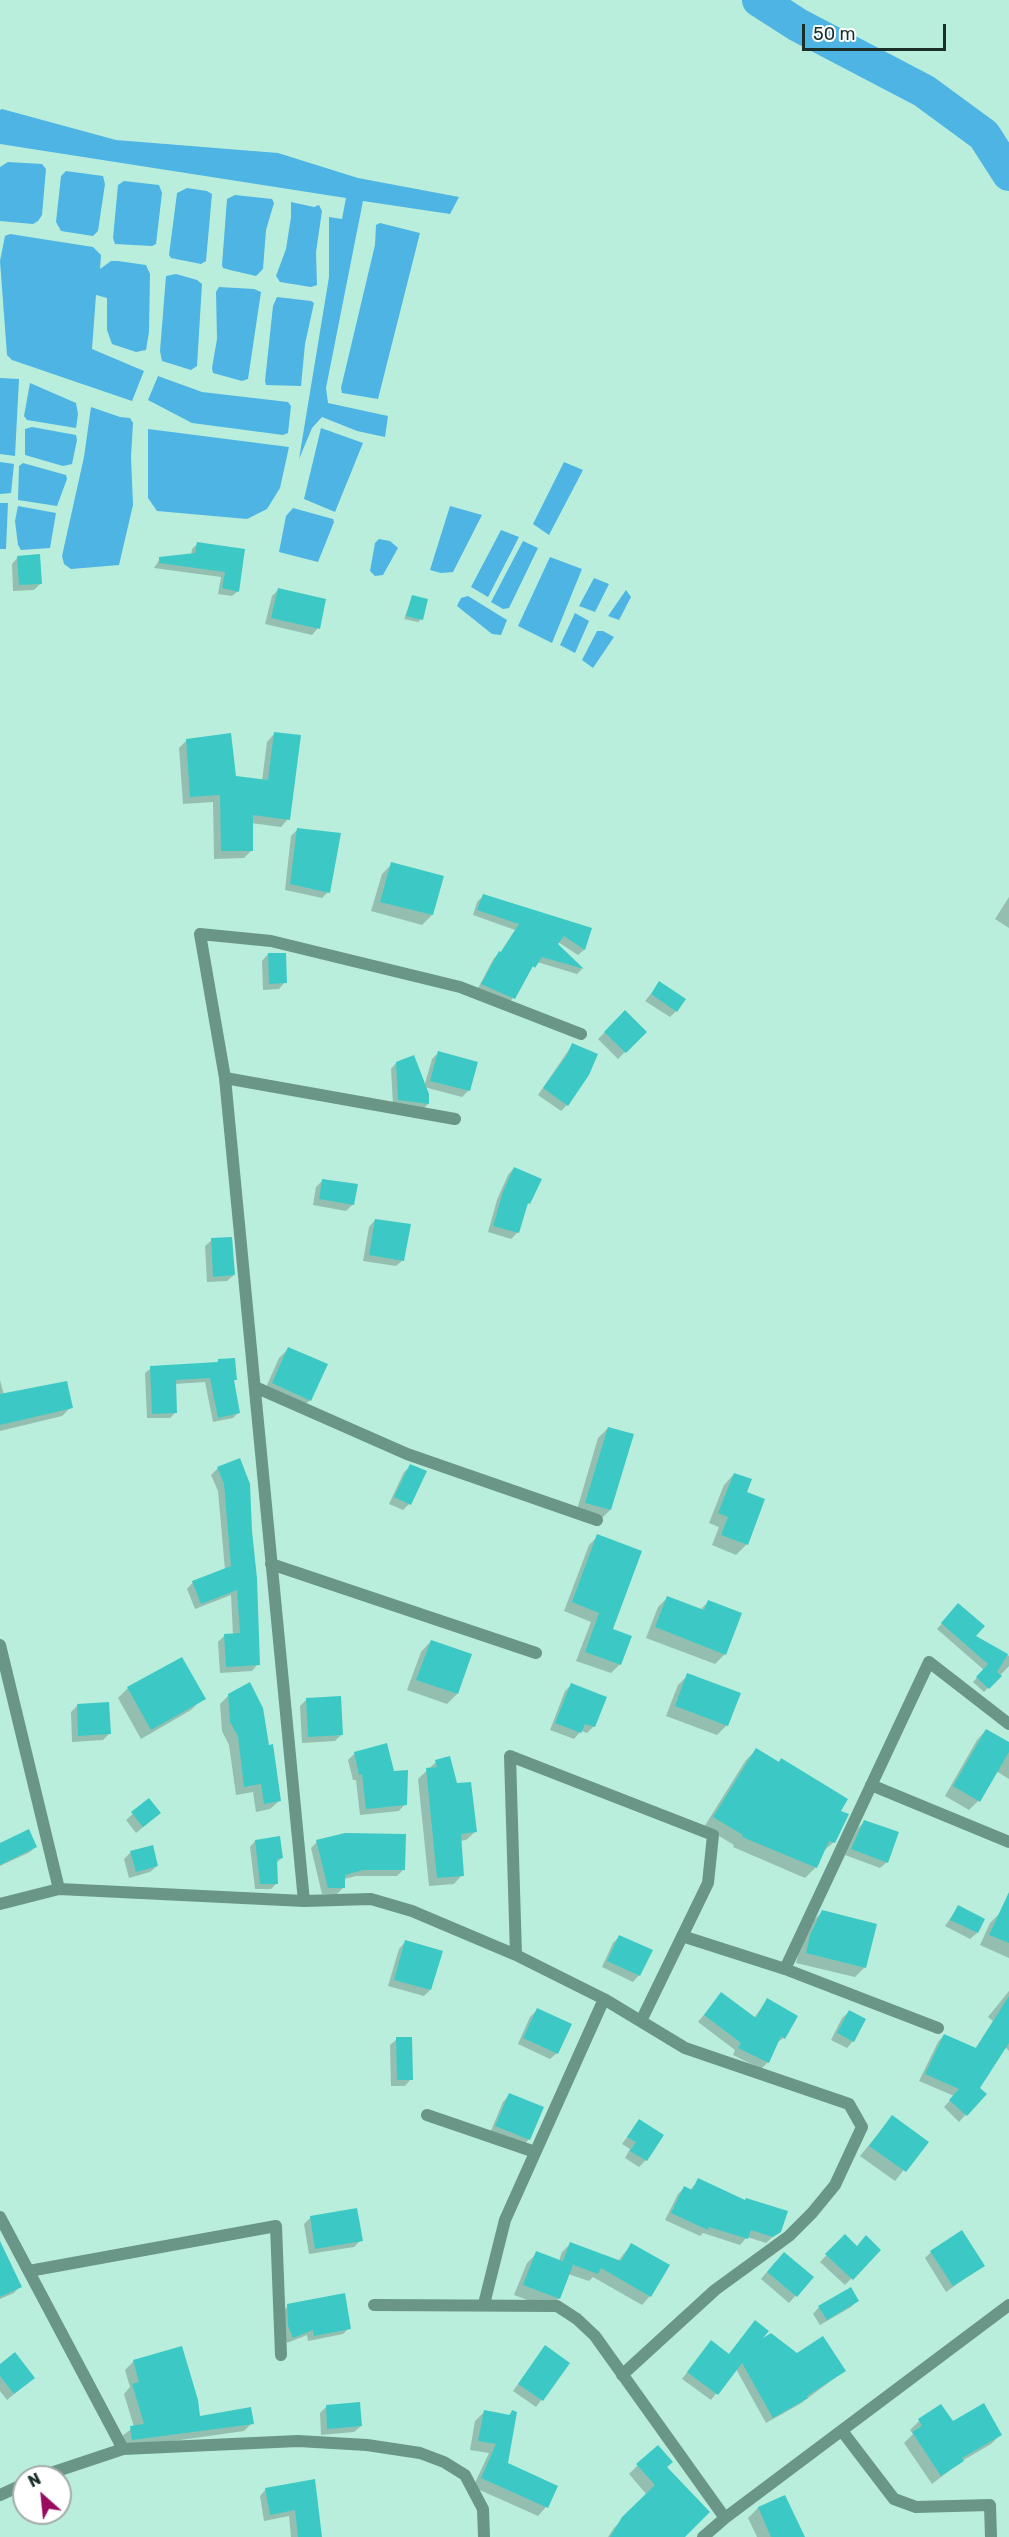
<!DOCTYPE html>
<style>
body{margin:0}
#map{position:relative;width:1009px;height:2537px;overflow:hidden;background:#baeedc;font-family:Rubik,sans-serif}
canvas{display:block}
.north{position:absolute;left:12px;top:2465px;width:60px;height:60px;box-sizing:border-box;background:#fff;border:2px solid #a3aca9;border-radius:50%;rotate:333deg;font-size:16px;font-weight:700;line-height:24px;text-align:center;color:#1a2f28}
.north::after{content:'';display:block;margin:auto;width:21px;height:27px;background:#990d61;clip-path:polygon(50% 0,100% 100%,50% 72%,0 100%)}
.scale{position:absolute;left:802px;top:24px;width:144px;height:27px;box-sizing:border-box;border:3px solid #1a2f28;border-top:0;padding-left:8px;font-size:18px;line-height:21px;white-space:nowrap;color:#1a2f28;-webkit-text-stroke:4px #fff;paint-order:stroke}
</style>
<div id="map">
<canvas width="1009" height="2537"></canvas>
<div class="north">N</div>
<div class="scale">50 m</div>
</div>
<script>
const ctx = document.querySelector('canvas').getContext('2d');
ctx.lineJoin = 'round';
function fillPath(path, color) { ctx.fillStyle = color; ctx.fill(path, 'evenodd'); }
const shape = rows => new Path2D(rows.map(r => 'M' + r).join(''));
function stroke(path, color, width, dash) { ctx.strokeStyle = color; ctx.lineWidth = width; ctx.lineCap = dash ? 'butt' : 'round'; ctx.setLineDash(dash || []); ctx.stroke(path); }
const water = shape([
 [2,109,116,140,278,153,358,178,459,197,450,214,363,201,326,388,328,403,388,416,385,437,357,431,322,417,312,428,299,459,329,277,329,217,342,219,346,198,0,144,0,110],
 [8,162,42,164,46,169,42,215,38,221,33,224,0,221,0,167],
 [66,171,103,176,105,184,98,231,93,236,61,231,56,222,61,176],
 [124,181,159,185,162,193,156,244,152,246,115,244,113,238,118,185],
 [187,188,207,191,212,194,206,261,201,264,171,258,169,255,177,193],
 [235,195,272,199,274,203,266,230,263,269,256,276,230,270,223,268,222,265,227,199],
 [291,202,314,207,319,205,322,211,316,252,317,285,311,287,280,282,276,276,286,249,291,217],
 [380,223,420,233,378,399,342,393,341,388,375,245,376,225],
 [10,234,93,247,101,255,100,269,111,261,118,261,146,265,150,274,149,332,146,350,136,352,112,344,107,330,107,298,96,295,92,349,144,371,132,401,12,360,7,355,0,261,5,236],
 [176,274,197,280,202,284,197,366,191,370,162,361,160,351,166,276],
 [219,287,254,289,261,292,248,379,242,381,213,373,212,368,217,339,216,292],
 [277,297,311,301,314,303,305,344,301,386,266,385,265,381,273,306],
 [158,376,202,392,288,402,291,406,288,433,283,435,192,423,148,400],
 [0,378,19,379,15,456,0,454],
 [30,383,76,403,78,414,76,428,27,420,24,416],
 [91,407,120,417,130,418,133,423,131,457,133,505,119,565,71,569,64,564,62,556,84,457],
 [32,427,76,435,77,440,72,464,63,466,25,455,25,429],
 [321,428,363,443,335,512,304,499],
 [148,429,289,447,280,488,267,509,247,519,157,511,148,498],
 [0,462,14,464,11,493,0,494],
 [564,462,583,470,549,535,533,524],
 [23,463,66,475,67,479,57,506,18,500,19,466],
 [0,503,8,503,6,549,0,549],
 [18,506,56,513,50,548,21,550,18,545,15,521],
 [450,506,482,515,453,572,441,573,430,570],
 [293,508,333,519,334,522,318,562,279,552,286,516],
 [501,530,519,537,488,597,471,587],
 [379,539,390,541,398,548,383,575,375,576,370,571,375,543],
 [523,541,538,548,509,608,503,609,491,602],
 [550,557,582,569,552,643,518,626],
 [594,578,609,584,595,612,579,606],
 [626,590,631,597,619,620,608,616],
 [468,596,507,620,501,635,492,634,457,606,461,598],
 [575,613,589,621,575,653,560,645],
 [597,631,603,631,614,637,593,668,582,660]
]);
const shadow = shape([
 [198,543,243,550,238,591,232,596,218,594,221,577,154,568,160,559,191,555,192,549],
 [18,557,41,583,34,590,13,591,12,564],
 [278,590,318,628,312,635,265,624,272,596],
 [412,597,421,619,418,622,404,619],
 [274,734,288,819,281,827,251,823,252,850,244,858,214,859,213,802,183,804,179,748,187,740,235,777,262,781,267,742],
 [297,830,328,892,322,898,285,890,291,836],
 [392,864,432,915,422,925,371,911,382,874],
 [483,896,590,929,584,950,578,955,558,942,556,944,582,969,577,974,537,962,528,972,513,998,508,1004,477,990,494,958,500,953,515,930,473,915,477,902],
 [1009,897,1009,928,995,919],
 [268,954,285,982,279,989,263,990,262,961],
 [660,983,676,1011,670,1017,645,1001],
 [625,1012,645,1032,618,1059,598,1039],
 [572,1045,567,1105,561,1111,538,1095],
 [438,1053,476,1063,468,1091,462,1097,424,1087,428,1104,423,1109,393,1105,391,1069,396,1063,424,1087,432,1059],
 [514,1168,529,1203,525,1207,518,1232,511,1239,488,1232,497,1200,508,1175],
 [323,1180,353,1204,346,1211,313,1205,316,1187],
 [375,1220,403,1260,396,1266,363,1261,369,1227],
 [212,1240,234,1275,227,1281,207,1282,205,1246],
 [289,1348,310,1400,300,1410,263,1394,279,1358],
 [218,1361,235,1379,232,1382,238,1413,233,1418,213,1422,205,1382,175,1384,175,1413,170,1418,147,1418,145,1373,151,1368,216,1363],
 [0,1380,4,1395,71,1407,62,1416,0,1431],
 [608,1428,610,1510,600,1520,576,1513,598,1438],
 [239,1460,258,1664,252,1671,220,1673,218,1642,224,1636,233,1635,231,1595,195,1609,187,1589,193,1582,225,1570,218,1491,211,1475,218,1468],
 [411,1466,409,1504,403,1510,389,1504,404,1472],
 [734,1474,745,1493,763,1500,746,1545,736,1555,712,1545,719,1527,709,1523,724,1485],
 [598,1536,611,1630,620,1664,611,1673,576,1661,591,1622,564,1611,589,1545],
 [668,1597,700,1610,708,1602,725,1654,715,1664,646,1638,658,1607],
 [954,1610,974,1636,1009,1656,1009,1666,984,1692,973,1682,984,1670,937,1629],
 [431,1641,457,1694,447,1704,407,1690,421,1652],
 [688,1675,727,1725,717,1735,666,1716,678,1685],
 [571,1685,594,1726,587,1733,581,1731,574,1739,550,1730,565,1691],
 [128,1688,201,1700,191,1710,141,1739,118,1698],
 [229,1695,279,1801,270,1809,256,1812,253,1792,236,1795,229,1745,222,1731,220,1704],
 [307,1699,342,1734,335,1741,302,1743,300,1706],
 [77,1706,109,1734,103,1740,72,1742,71,1712],
 [986,1730,1009,1743,1009,1779,996,1771,978,1801,969,1810,945,1796,977,1740],
 [756,1750,839,1812,834,1842,822,1852,815,1868,805,1878,733,1847,734,1845,704,1827,746,1760],
 [355,1753,405,1804,399,1811,360,1815,356,1780,353,1780,348,1760],
 [436,1762,456,1785,475,1832,466,1840,460,1841,462,1875,454,1884,429,1886,418,1779],
 [148,1800,153,1819,136,1833,126,1820],
 [865,1821,887,1862,880,1868,845,1855,858,1828],
 [255,1841,282,1858,276,1863,276,1884,271,1889,255,1889,250,1847],
 [317,1842,403,1870,397,1876,356,1876,344,1879,344,1887,337,1894,322,1894,311,1848],
 [0,1844,35,1847,30,1852,0,1866],
 [152,1847,157,1866,150,1872,129,1878,124,1859,130,1853],
 [958,1907,983,1919,977,1933,970,1939,945,1926],
 [822,1912,865,1967,855,1977,796,1963,800,1947,812,1922],
 [1000,1913,1009,1916,1009,1958,980,1945,990,1923],
 [620,1936,639,1975,633,1982,602,1967,613,1943],
 [405,1942,430,1990,424,1996,388,1986,399,1949],
 [1009,1991,1009,2051,1005,2047,978,2088,985,2094,959,2122,944,2107,954,2096,919,2081,938,2042,944,2035,975,2049,993,2021,988,2017],
 [721,1994,754,2018,767,2000,784,2038,776,2043,768,2062,761,2069,733,2055,735,2050,698,2022],
 [537,2010,557,2053,550,2059,518,2044,530,2017],
 [849,2012,853,2041,847,2048,831,2040,842,2018],
 [397,2039,411,2079,405,2086,391,2086,390,2045],
 [509,2095,529,2139,523,2146,490,2133,503,2102],
 [892,2117,926,2142,895,2181,860,2156],
 [639,2121,646,2160,639,2167,625,2158,630,2149,622,2144],
 [699,2180,779,2231,766,2243,747,2237,740,2245,703,2233,700,2236,665,2220,678,2194,684,2188,690,2190],
 [311,2217,361,2240,354,2247,309,2254,304,2224],
 [845,2236,856,2247,879,2250,845,2285,820,2262],
 [571,2243,618,2261,631,2245,650,2296,642,2305,593,2277,589,2281,568,2274,559,2298,549,2308,514,2295,527,2263,537,2253,559,2261,562,2252],
 [931,2252,983,2266,946,2292,925,2258],
 [777,2260,812,2277,789,2303,761,2279],
 [0,2265,20,2286,14,2293,0,2299],
 [858,2300,851,2307,820,2325,813,2314,819,2307],
 [288,2306,349,2328,343,2334,308,2341,307,2335,287,2343,282,2333,282,2312],
 [749,2329,757,2343,844,2371,800,2404,766,2423,736,2369,711,2400,682,2379,711,2342,728,2355],
 [545,2347,568,2364,536,2407,513,2391],
 [181,2348,199,2418,252,2423,244,2431,124,2448,122,2436,134,2427,124,2394,130,2387,125,2370,133,2362],
 [0,2366,33,2378,7,2400,0,2391],
 [327,2406,361,2426,354,2432,321,2435,320,2413],
 [941,2406,953,2423,1000,2435,991,2444,962,2461,932,2484,904,2443,913,2434,910,2430,919,2421],
 [484,2412,508,2416,512,2412,506,2464,546,2507,538,2516,473,2487,489,2453,470,2450,475,2421],
 [637,2466,666,2468,683,2537,608,2537,614,2528,647,2495,629,2474],
 [314,2481,320,2537,291,2537,289,2516,264,2521,260,2496,266,2489],
 [784,2497,803,2537,757,2537,748,2518,758,2508]
]);
const river = shape([
 [759,0,798,25,924,91,984,135,1009,174]
]);
const building = shape([
 [197,542,245,549,239,592,222,588,225,572,159,563,159,557,195,553],
 [40,554,42,584,19,585,17,556],
 [278,588,326,599,320,629,271,618],
 [412,595,428,599,423,620,406,616],
 [274,732,301,735,290,820,253,815,253,851,221,851,220,795,190,797,186,739,231,733,236,776,268,780],
 [297,828,341,833,330,893,290,884],
 [391,862,444,876,433,915,380,902],
 [483,894,592,928,585,950,564,936,558,944,584,969,542,957,535,968,533,966,515,999,481,984,499,951,501,952,519,924,477,910],
 [268,953,286,953,287,983,269,984],
 [659,981,686,999,677,1012,651,994],
 [625,1010,647,1032,626,1053,604,1032],
 [572,1043,598,1054,589,1075,568,1106,543,1088,567,1055],
 [438,1051,478,1062,470,1091,430,1081],
 [414,1055,429,1094,429,1104,398,1100,396,1062],
 [514,1167,542,1179,530,1204,528,1203,519,1233,493,1226,503,1192],
 [322,1179,358,1184,354,1205,319,1199],
 [375,1219,411,1224,404,1261,369,1255],
 [232,1237,235,1275,213,1277,211,1238],
 [288,1347,328,1364,311,1401,272,1383],
 [235,1358,237,1380,234,1380,240,1413,218,1418,210,1378,176,1380,177,1413,152,1414,150,1366,218,1362,218,1359],
 [67,1381,73,1408,0,1425,0,1394],
 [608,1427,634,1434,611,1510,585,1503],
 [240,1458,250,1484,252,1531,257,1578,260,1665,226,1667,224,1634,240,1633,237,1590,201,1604,192,1581,231,1566,224,1484,217,1467],
 [410,1464,427,1471,411,1505,394,1497],
 [734,1473,752,1479,747,1492,765,1499,748,1545,721,1535,728,1517,718,1513],
 [597,1534,642,1551,613,1629,632,1636,621,1665,585,1652,599,1613,572,1602],
 [667,1596,704,1610,708,1600,742,1613,726,1655,655,1627],
 [958,1603,985,1626,976,1636,1008,1654,997,1672,1002,1676,989,1689,976,1677,988,1664,941,1623],
 [431,1640,472,1654,458,1694,416,1680],
 [182,1657,206,1699,151,1730,127,1687],
 [687,1673,741,1693,728,1726,675,1706],
 [250,1682,263,1708,269,1745,273,1744,281,1801,264,1804,261,1784,244,1787,238,1736,230,1722,228,1694],
 [571,1683,607,1697,595,1727,585,1724,581,1733,555,1723],
 [341,1696,343,1735,308,1737,306,1698],
 [109,1702,111,1734,78,1736,77,1704],
 [986,1729,1009,1742,1009,1752,980,1802,953,1786],
 [387,1743,394,1771,408,1770,407,1805,366,1809,362,1774,359,1775,354,1752],
 [756,1748,779,1762,781,1758,848,1799,841,1811,849,1814,835,1843,829,1841,817,1868,742,1837,743,1835,713,1817],
 [450,1756,457,1783,471,1782,477,1832,461,1834,464,1876,437,1878,426,1768,437,1767,435,1760],
 [149,1798,161,1813,143,1827,131,1812],
 [864,1820,899,1832,888,1863,851,1849],
 [29,1829,37,1847,0,1865,0,1843],
 [345,1833,406,1834,405,1870,363,1870,345,1875,345,1888,328,1888,316,1840],
 [280,1836,283,1858,277,1859,278,1884,260,1884,255,1840],
 [153,1845,158,1866,136,1872,130,1851],
 [1009,1892,1009,1943,989,1935],
 [958,1905,985,1919,978,1933,950,1920],
 [822,1910,877,1924,866,1968,806,1953,810,1935],
 [619,1935,653,1950,640,1976,607,1961],
 [405,1940,443,1951,431,1990,394,1980],
 [721,1992,756,2018,767,1998,798,2016,785,2039,781,2036,769,2063,738,2048,741,2043,704,2015],
 [1009,1996,1009,2043,980,2088,987,2094,967,2116,949,2100,959,2089,925,2074,944,2034,976,2048],
 [537,2008,572,2024,558,2054,523,2038],
 [849,2010,866,2019,854,2042,837,2033],
 [396,2037,412,2037,413,2080,397,2080],
 [509,2093,544,2107,530,2140,495,2126],
 [892,2115,929,2142,906,2172,869,2146],
 [639,2119,664,2135,647,2161,630,2151,636,2142,627,2137],
 [698,2178,745,2200,746,2198,788,2211,781,2232,773,2237,751,2230,748,2239,709,2227,708,2230,671,2213,684,2186,692,2190],
 [357,2208,363,2241,315,2249,310,2216],
 [962,2230,985,2266,953,2286,930,2251],
 [845,2234,857,2246,866,2235,881,2250,853,2280,825,2254],
 [0,2241,22,2287,0,2297],
 [570,2242,621,2261,631,2243,670,2265,651,2297,601,2268,598,2274,563,2261],
 [536,2251,573,2265,560,2299,523,2285],
 [784,2252,814,2277,797,2297,767,2272],
 [851,2287,859,2301,827,2320,818,2306],
 [345,2293,351,2329,314,2336,313,2330,293,2338,288,2326,287,2304],
 [755,2320,769,2331,763,2338,771,2333,797,2353,823,2336,846,2371,807,2396,808,2398,773,2418,742,2363,718,2395,687,2372,711,2340,729,2354],
 [545,2345,570,2363,543,2401,518,2384],
 [182,2346,198,2400,200,2416,251,2407,254,2424,132,2440,130,2426,144,2424,132,2384,139,2382,133,2360],
 [15,2352,35,2378,14,2394,0,2376,0,2364],
 [360,2402,362,2426,327,2429,326,2405],
 [984,2403,1002,2435,962,2458,964,2461,941,2476,912,2432,922,2426,918,2419,941,2404,953,2421],
 [484,2410,510,2415,512,2410,517,2412,508,2463,558,2486,548,2508,481,2478,496,2444,478,2441],
 [658,2445,673,2462,667,2467,710,2512,685,2537,610,2537,622,2517,655,2485,636,2464],
 [315,2479,322,2537,298,2537,295,2510,270,2515,265,2488],
 [785,2495,805,2537,771,2537,758,2507]
]);
const minor = shape([
 [225,1078,455,1119],
 [255,1387,407,1454,597,1520],
 [271,1564,536,1653],
 [0,1645,59,1889],
 [871,1785,1009,1842],
 [304,1901,225,1078,200,934,271,941,460,987,581,1034],
 [0,1904,59,1889,304,1901,371,1899,412,1911,516,1955,604,1999],
 [682,1936,785,1969,938,2028],
 [516,1955,510,1756,713,1835,708,1883,641,2021],
 [785,1969,929,1662,1009,1724],
 [427,2115,535,2152],
 [0,2217,123,2449],
 [29,2271,276,2226,281,2355],
 [484,2304,505,2220,604,1999,685,2048,849,2104,862,2127,835,2185,812,2213,789,2236,715,2290,622,2375],
 [374,2305,557,2306,577,2319,595,2336,725,2518],
 [842,2431,894,2499,916,2507,990,2505,991,2537],
 [39,2477,123,2449,298,2441,367,2445,420,2453,444,2462,465,2475,483,2509,484,2537],
 [0,2495,24,2484],
 [703,2537,725,2518,1009,2305]
]);
fillPath(water, '#4db4e4');
fillPath(shadow, '#0003');
stroke(river, '#4db4e4', 34);
fillPath(building, '#3cc9c5');
stroke(minor, '#6a9687', 12);
</script>
